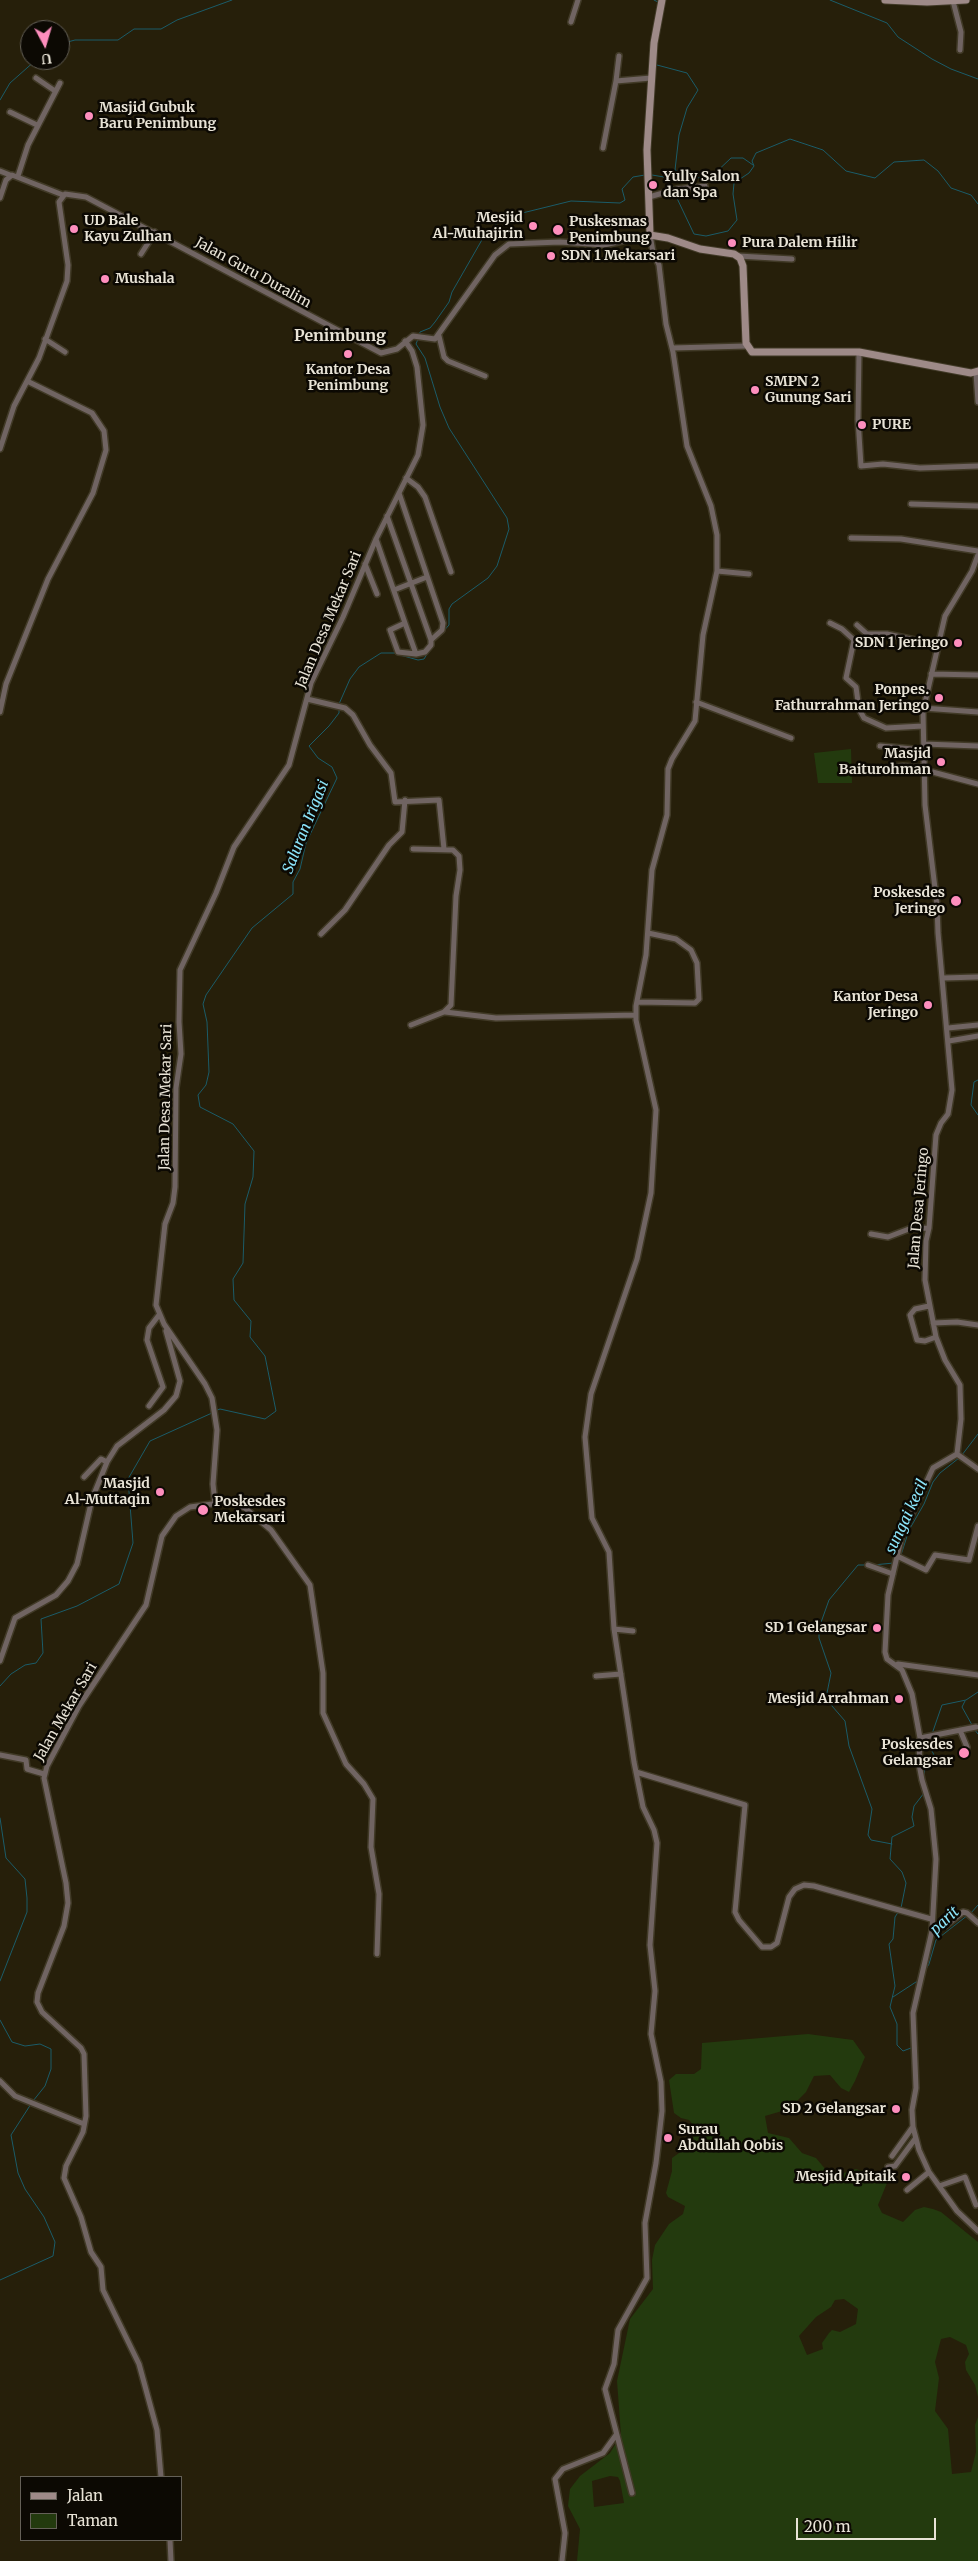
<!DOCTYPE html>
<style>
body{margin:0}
#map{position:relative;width:978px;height:2561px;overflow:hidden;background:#261f0a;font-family:Merriweather,serif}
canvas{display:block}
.legend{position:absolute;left:20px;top:2476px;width:162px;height:65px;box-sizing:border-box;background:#0c0903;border:1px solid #646057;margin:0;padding:6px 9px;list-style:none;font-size:15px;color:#e8e3d6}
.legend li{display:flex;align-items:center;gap:10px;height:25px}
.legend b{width:25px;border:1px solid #646057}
.north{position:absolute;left:20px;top:20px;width:50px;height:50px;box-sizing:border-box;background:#0c0903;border:1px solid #646057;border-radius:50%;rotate:174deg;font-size:14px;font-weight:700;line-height:20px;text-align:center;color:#e8e3d6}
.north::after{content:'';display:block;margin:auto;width:18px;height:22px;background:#fe8ebd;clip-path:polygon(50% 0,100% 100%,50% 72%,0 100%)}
.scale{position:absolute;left:796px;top:2518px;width:140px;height:22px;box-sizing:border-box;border:2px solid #e8e3d6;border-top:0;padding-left:6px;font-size:15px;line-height:18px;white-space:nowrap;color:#e8e3d6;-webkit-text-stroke:4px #0c0903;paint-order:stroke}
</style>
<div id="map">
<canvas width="978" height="2561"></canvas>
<ul class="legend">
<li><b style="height:6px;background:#9e8a88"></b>Jalan</li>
<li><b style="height:14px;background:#233a0e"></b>Taman</li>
</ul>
<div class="north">U</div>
<div class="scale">200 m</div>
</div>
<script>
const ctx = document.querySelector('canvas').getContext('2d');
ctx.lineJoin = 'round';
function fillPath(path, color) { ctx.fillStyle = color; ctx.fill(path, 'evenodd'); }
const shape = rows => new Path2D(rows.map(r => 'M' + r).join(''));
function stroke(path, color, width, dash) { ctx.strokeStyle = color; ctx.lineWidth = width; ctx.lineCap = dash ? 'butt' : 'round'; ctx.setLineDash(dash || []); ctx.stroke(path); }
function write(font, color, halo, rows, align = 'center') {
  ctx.font = font + ' Merriweather,serif'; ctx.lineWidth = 5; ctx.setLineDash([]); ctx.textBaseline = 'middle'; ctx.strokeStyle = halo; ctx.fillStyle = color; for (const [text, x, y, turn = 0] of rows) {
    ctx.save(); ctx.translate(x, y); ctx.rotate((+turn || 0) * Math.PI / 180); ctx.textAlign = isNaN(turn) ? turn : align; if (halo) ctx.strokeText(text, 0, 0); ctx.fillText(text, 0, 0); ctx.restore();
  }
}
const green = shape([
 [851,749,852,783,818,783,814,753],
 [808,2034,853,2040,865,2057,855,2081,849,2092,841,2088,830,2075,814,2076,806,2092,789,2109,765,2116,768,2133,789,2138,802,2153,816,2158,832,2177,856,2169,878,2176,887,2183,878,2205,882,2213,903,2222,915,2210,924,2207,933,2209,941,2212,978,2242,978,2397,975,2385,966,2370,965,2362,969,2354,966,2345,950,2337,941,2339,935,2362,939,2378,935,2411,948,2429,952,2474,971,2472,976,2452,975,2425,978,2417,978,2561,577,2561,580,2529,568,2506,570,2489,580,2476,610,2453,621,2435,617,2381,630,2319,653,2289,652,2260,655,2245,669,2224,683,2214,685,2206,668,2197,666,2193,672,2171,672,2158,693,2143,694,2126,689,2120,681,2118,674,2113,669,2080,676,2074,694,2074,701,2069,702,2043],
 [844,2299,858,2309,856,2324,840,2332,832,2330,829,2333,822,2343,823,2349,807,2355,799,2336,816,2317,831,2307,835,2300],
 [610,2476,618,2477,620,2481,624,2503,594,2507,592,2481]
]);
const stream = shape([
 [654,0,658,2],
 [830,0,887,23,898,37,932,59,951,69,978,79],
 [60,44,75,40,118,40,134,29,161,29,177,20,232,0],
 [657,65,687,73,698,90,687,108,679,135,675,170,692,178,711,177,731,158,743,158,753,165],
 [0,100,10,83,36,60],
 [652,175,664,177,672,188],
 [674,192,694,234,706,236,728,231,737,220,733,194,734,183,749,173,754,166,752,161,756,153,790,139,823,150,846,171,875,178,894,162,924,160,938,171,951,188,971,195,978,204],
 [419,335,420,332,430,328,435,322,449,302,452,292,483,238,502,218,571,201,620,203,625,200,622,189,633,177,645,175],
 [418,339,416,344,425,358,440,407,449,428,507,518,509,529,497,566,488,578,452,604,449,609,449,625,433,643],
 [400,655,418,660,424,659,432,646],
 [339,704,350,679,359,667,381,653,396,653],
 [978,1080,974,1082,971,1105,978,1115],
 [215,1411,220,1409,265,1419,276,1411,265,1356,250,1337,251,1321,234,1300,233,1279,243,1263,245,1204,253,1177,254,1151,233,1124,200,1107,198,1095,206,1085,209,1072,207,1022,203,1004,206,995,252,928,293,894,293,882,300,869,306,843,337,778,332,767,318,758,309,746,329,726,339,713,339,708],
 [962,1455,978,1434],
 [901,1555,909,1530,924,1504,933,1482,940,1473,959,1458],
 [867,1565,858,1565,829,1600,819,1628,819,1638,831,1673,827,1693,832,1706,845,1721,849,1746,872,1809,868,1835,871,1840,892,1844],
 [873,1565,894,1563],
 [0,1686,11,1674,25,1665,36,1663,43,1653,41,1619,77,1606,119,1584,133,1543,128,1479,150,1441,212,1413],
 [965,1701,962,1707,972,1725],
 [974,1729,978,1734],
 [932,1734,942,1705,966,1700,978,1692],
 [924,1777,925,1767,932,1761,934,1755,930,1747,931,1738],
 [0,1818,6,1858,25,1879,27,1898,27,1912,0,1981],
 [901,1908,906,1883,902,1872,890,1859,892,1837,914,1826,912,1817,914,1806,924,1793],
 [899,1911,895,1917,893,1939,889,1944,895,1986,890,2007,897,2024,897,2045,903,2051,911,2048],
 [971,1913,978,1905],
 [925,1971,929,1964,936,1940,968,1915],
 [893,1997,919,1980],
 [0,2020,12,2042,25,2046,40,2044,51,2049,51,2069,45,2086,33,2101],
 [0,2280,53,2256,55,2242,44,2217,25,2189,18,2173,11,2135,31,2104]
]);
const street = shape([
 [953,1,961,32,960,50],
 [571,22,578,0],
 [36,78,55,91],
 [616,81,619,56],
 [10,112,37,125],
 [603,148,616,81,651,78],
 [0,171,10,175],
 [18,176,28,145,60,83],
 [649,197,677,189,705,186],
 [0,198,6,180,12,175,63,195],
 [141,254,155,232],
 [738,256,792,259],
 [439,336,444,357,448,361,485,376],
 [45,339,65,352],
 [672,348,747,346],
 [859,352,858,419,861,466,883,464,920,468,978,466],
 [976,373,978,402],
 [0,449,14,406,39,358,67,281,68,265,59,202,65,194,86,197,381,353,397,349,413,336,435,339,495,255,509,244,560,242,604,245,650,235,653,252,659,265,666,324,673,352,687,446,711,506,717,535,717,571,703,635,695,721,672,759,668,769,667,815,652,870,646,955,636,1006,636,1020,656,1110,651,1193,637,1259,591,1394,585,1437,592,1518,609,1552,614,1629,634,1762,643,1807,654,1830,657,1843,650,1945,655,1991,651,2034,661,2082,662,2111,656,2163,645,2223,647,2278,618,2330,614,2364,605,2389,632,2493],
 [406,478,418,487,425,497,451,572],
 [911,504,978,506],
 [387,516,431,640],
 [851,538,901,539,978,551],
 [376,539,405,623,390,630,398,652,416,654,425,652,431,645,431,640,442,630,443,623,399,493],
 [978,555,972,571,945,616,923,711,925,805,937,905,938,933,952,1090,948,1114,941,1123,936,1135,929,1228,926,1241,925,1280,936,1337,945,1360,960,1385,961,1419,957,1454,933,1468,902,1535,888,1595,885,1652,887,1659,902,1670,912,1694,920,1738,919,1764,922,1780,931,1809,936,1859,932,1931,913,2013,916,2088,912,2110,913,2127,919,2150,929,2172,957,2211,978,2231],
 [365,564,377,594],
 [717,571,749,574],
 [394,590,427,577],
 [405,623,416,654],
 [830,623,842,629,854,640,846,678,856,687,859,709,864,718,886,728,923,726],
 [857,625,867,634,887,634,938,645],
 [931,674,978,675],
 [307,699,345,708,353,715,370,745,391,773,395,802,439,800,444,849],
 [696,702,791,738],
 [923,708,978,712],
 [0,712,6,684,48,579,93,493,106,450,104,431,92,413,27,381],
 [924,744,978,746],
 [880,746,924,750],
 [889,768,903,766,925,768],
 [925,770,978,784],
 [321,934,345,910,389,845,402,832,405,800],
 [943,978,978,977],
 [637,1002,695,1003,699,999,697,963,691,950,676,939,648,933],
 [445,1012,496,1018,636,1015],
 [411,1025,444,1012,451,1005,456,896,460,870,459,856,453,850,413,849],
 [948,1028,978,1025],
 [949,1041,978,1036],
 [871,1234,888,1237,909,1229,929,1228],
 [929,1306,915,1309,910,1315,917,1340,925,1341,936,1337],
 [933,1323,957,1322,978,1325],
 [149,1406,163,1387,147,1340,149,1328,159,1315],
 [957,1454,978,1469],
 [84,1477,101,1459,107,1462],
 [215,1503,213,1484,217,1430,212,1398,205,1384,164,1324,156,1305,165,1224,173,1203,175,1187,176,1088,181,1054,179,1022,180,970,216,893,234,847,289,765,311,683,343,617,376,539,418,455,423,425,417,367,412,351,405,341],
 [897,1556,926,1570,935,1555,969,1560,978,1526],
 [868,1565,893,1574],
 [614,1629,633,1631],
 [0,1661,15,1618,56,1595,68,1581,77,1564,92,1499,107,1462,117,1446,164,1410,176,1396,180,1381,166,1331],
 [898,1664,978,1675],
 [596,1676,621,1674],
 [960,1730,967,1747],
 [920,1738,976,1727],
 [0,1755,26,1760,27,1769,44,1774],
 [636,1772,745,1805,735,1912,739,1920,762,1947,771,1947,777,1943,789,1897,795,1889,804,1885,814,1886,931,1919],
 [932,1929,945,1926,963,1912,967,1913,978,1923],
 [0,2081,15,2096,84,2124],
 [892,2156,912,2128],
 [888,2167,895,2166,915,2139],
 [939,2186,965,2177,976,2205],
 [907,2190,929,2172],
 [161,2477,157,2430,139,2364,103,2290,101,2267,91,2252,81,2217,64,2178,66,2166,83,2132,86,2116,84,2054,81,2048,42,2012,37,2002,38,1993,64,1926,68,1903,66,1883,44,1778,47,1766,79,1706,146,1605,162,1536,176,1516,190,1507,227,1502,245,1508,271,1530,310,1585,323,1673,323,1713,346,1764,364,1784,373,1799,371,1847,379,1894,377,1954],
 [170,2540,171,2561],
 [562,2561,565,2533,555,2479,563,2469,603,2453,616,2435]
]);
const secondary = shape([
 [662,0,654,43,647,150,650,235,668,238,700,249,734,254,740,258,743,266,746,343,752,352,859,352,971,373,978,371],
 [885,0,927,2,966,0]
]);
const markers = [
 [89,116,5,"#fe8ebd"],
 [653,185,5,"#fe8ebd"],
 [533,226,5,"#fe8ebd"],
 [74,229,5,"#fe8ebd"],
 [558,230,6,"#fe8ebd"],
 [732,243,5,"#fe8ebd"],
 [551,256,5,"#fe8ebd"],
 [105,279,5,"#fe8ebd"],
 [348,354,5,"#fe8ebd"],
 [755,390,5,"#fe8ebd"],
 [862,425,5,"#fe8ebd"],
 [958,643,5,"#fe8ebd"],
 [939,698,5,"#fe8ebd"],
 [941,762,5,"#fe8ebd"],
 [956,901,6,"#fe8ebd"],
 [928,1005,5,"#fe8ebd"],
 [160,1492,5,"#fe8ebd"],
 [203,1510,6,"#fe8ebd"],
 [877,1628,5,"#fe8ebd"],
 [899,1699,5,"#fe8ebd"],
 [964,1753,6,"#fe8ebd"],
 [896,2109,5,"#fe8ebd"],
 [668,2138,5,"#fe8ebd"],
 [906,2177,5,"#fe8ebd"]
];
const poiNames = [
 ["Masjid Gubuk",99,108,"left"],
 ["Baru Penimbung",99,124,"left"],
 ["Yully Salon",663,177,"left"],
 ["dan Spa",663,193,"left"],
 ["Mesjid",523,218],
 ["Al-Muhajirin",523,234],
 ["UD Bale",84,221,"left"],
 ["Kayu Zulhan",84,237,"left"],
 ["Puskesmas",569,222,"left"],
 ["Penimbung",569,238,"left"],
 ["Pura Dalem Hilir",742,243,"left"],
 ["SDN 1 Mekarsari",561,256,"left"],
 ["Mushala",115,279,"left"],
 ["Kantor Desa",348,370,"center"],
 ["Penimbung",348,386,"center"],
 ["SMPN 2",765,382,"left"],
 ["Gunung Sari",765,398,"left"],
 ["PURE",872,425,"left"],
 ["SDN 1 Jeringo",948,643],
 ["Ponpes.",929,690],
 ["Fathurrahman Jeringo",929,706],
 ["Masjid",931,754],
 ["Baiturohman",931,770],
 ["Poskesdes",945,893],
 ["Jeringo",945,909],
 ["Kantor Desa",918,997],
 ["Jeringo",918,1013],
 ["Masjid",150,1484],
 ["Al-Muttaqin",150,1500],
 ["Poskesdes",214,1502,"left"],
 ["Mekarsari",214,1518,"left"],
 ["SD 1 Gelangsar",867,1628],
 ["Mesjid Arrahman",889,1699],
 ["Poskesdes",953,1745],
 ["Gelangsar",953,1761],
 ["SD 2 Gelangsar",886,2109],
 ["Surau",678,2130,"left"],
 ["Abdullah Qobis",678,2146,"left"],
 ["Mesjid Apitaik",896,2177]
];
const streetNames = [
 ["Jalan Guru Duralim",253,273,29],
 ["Jalan Desa Mekar Sari",329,620,-67],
 ["Jalan Desa Mekar Sari",166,1097,-89],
 ["Jalan Desa Jeringo",919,1208,-85],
 ["Jalan Mekar Sari",66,1712,-60]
];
const waterNames = [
 ["Saluran Irigasi",306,827,-68],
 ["sungai kecil",907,1517,-65],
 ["parit",945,1921,-43]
];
const quarterNames = [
 ["Penimbung",340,336]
];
fillPath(green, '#233a0e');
stroke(stream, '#1b5c69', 1);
stroke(street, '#413a27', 8);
stroke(secondary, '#413a27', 9);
stroke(street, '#706462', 5);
stroke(secondary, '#9e8a88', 7);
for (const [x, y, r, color] of markers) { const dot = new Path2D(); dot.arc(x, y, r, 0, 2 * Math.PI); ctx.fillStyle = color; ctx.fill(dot); stroke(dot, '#0c0903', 2); }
write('bold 14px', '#e8e3d6', '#0c0903', poiNames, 'right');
write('14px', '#e8e3d6', '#0c0903', streetNames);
write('italic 15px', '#8ce5fb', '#0c0903', waterNames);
write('bold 16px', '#e8e3d6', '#0c0903', quarterNames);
</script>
